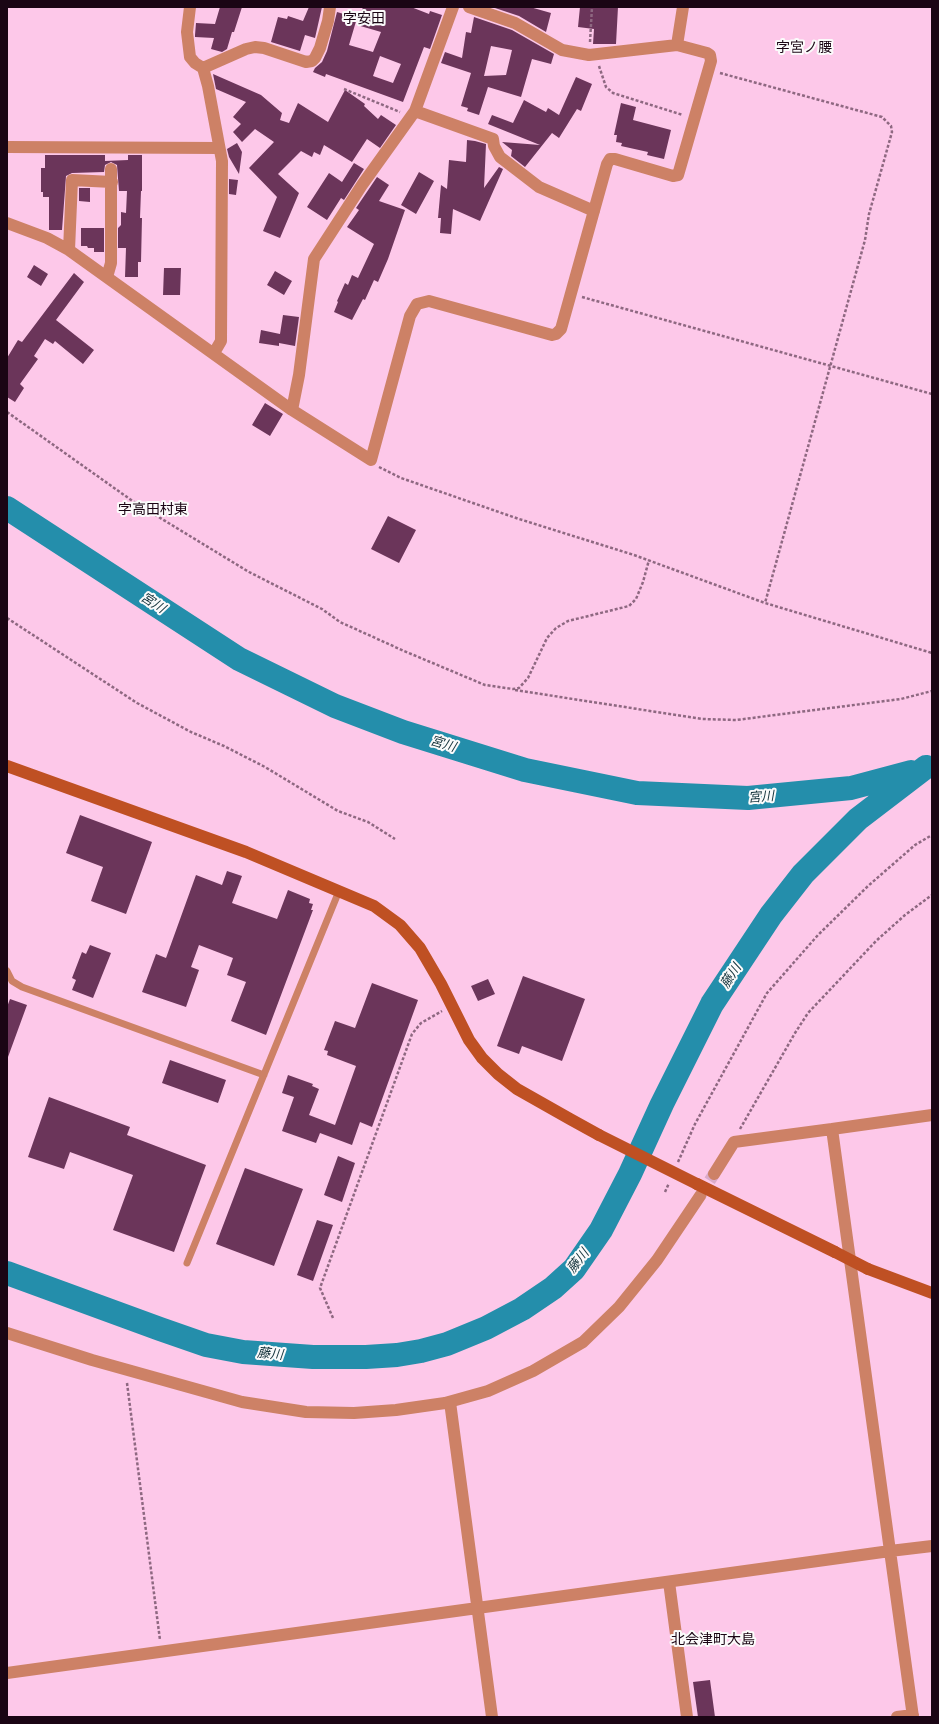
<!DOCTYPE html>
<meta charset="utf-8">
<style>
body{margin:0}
#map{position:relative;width:939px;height:1724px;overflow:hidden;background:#fdc8e9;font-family:"Public Sans",sans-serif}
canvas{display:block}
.frame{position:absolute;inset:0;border:8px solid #1a0514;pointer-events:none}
</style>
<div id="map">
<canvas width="939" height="1724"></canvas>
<div class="frame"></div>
</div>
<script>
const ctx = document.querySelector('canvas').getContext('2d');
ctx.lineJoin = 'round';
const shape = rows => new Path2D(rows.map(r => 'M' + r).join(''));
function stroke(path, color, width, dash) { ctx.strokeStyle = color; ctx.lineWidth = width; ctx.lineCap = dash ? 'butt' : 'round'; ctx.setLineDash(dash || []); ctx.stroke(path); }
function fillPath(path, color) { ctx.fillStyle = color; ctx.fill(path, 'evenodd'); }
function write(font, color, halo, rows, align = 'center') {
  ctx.font = font + ' "Public Sans","Noto Sans JP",sans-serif'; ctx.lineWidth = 4; ctx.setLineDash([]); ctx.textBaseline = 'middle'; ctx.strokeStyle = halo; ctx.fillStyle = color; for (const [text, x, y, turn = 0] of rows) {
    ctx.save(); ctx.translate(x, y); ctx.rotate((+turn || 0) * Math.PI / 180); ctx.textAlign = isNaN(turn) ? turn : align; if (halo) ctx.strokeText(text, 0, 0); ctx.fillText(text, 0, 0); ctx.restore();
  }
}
const river = shape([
 [7,508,239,659,335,706,403,732,525,770,637,793,748,798,851,788,911,772],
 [7,1273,160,1329,206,1345,243,1352,313,1357,366,1357,397,1355,421,1351,447,1344,486,1328,522,1309,553,1288,574,1269,601,1230,630,1174,662,1104,712,1004,771,915,803,874,858,819,926,767]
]);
const building = shape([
 [220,7,242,7,234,32,232,32,227,49,222,52,211,49,214,38,195,37,195,35,196,23,215,24],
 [309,7,322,7,315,38,305,35,300,51,271,42,278,17,287,19,288,16,303,21],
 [363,7,411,7,429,14,430,11,442,15,430,49,424,47,403,102,326,74,325,77,313,72,315,68,322,62,327,51,337,12,357,18,349,45,373,52,381,32,357,25],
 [380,56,401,64,393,83,373,76],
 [492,7,530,7,551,13,546,32,519,16],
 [580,7,618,7,616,44,593,44,594,29,578,27],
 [474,17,512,30,554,54,551,64,532,59,521,97,488,87,479,115,467,111,468,108,461,106,471,73,441,63,445,52,462,58,466,32,471,33],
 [491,46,512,50,506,75,484,76],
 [213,74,261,95,282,113,280,120,289,123,298,103,328,122,345,90,365,104,364,106,378,119,381,115,396,125,380,148,367,139,352,162,324,145,320,155,314,152,312,157,301,151,278,174,299,193,280,238,263,231,277,197,249,168,274,142,255,129,242,142,233,132,241,124,233,117,246,102,216,89],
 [576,77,592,84,581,111,577,109,559,138,552,133,525,167,511,156,512,150,502,142,540,145,488,124,492,115,513,123,524,100,546,112,548,108,559,115],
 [621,103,636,107,633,120,671,130,664,159,647,155,648,152,621,146,622,143,616,142,617,135,614,135],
 [467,140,475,141,486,144,484,188,499,167,503,169,480,221,453,209,451,234,440,233,441,218,438,218,441,185,447,189,449,160,466,162],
 [237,143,242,152,239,174,229,157,227,149],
 [45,155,105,155,105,161,128,160,128,155,142,155,142,191,141,191,140,218,142,218,141,262,138,262,138,277,125,277,126,248,118,248,118,228,121,225,121,212,126,213,127,191,119,191,117,165,111,162,105,165,104,172,72,173,66,176,62,230,49,230,49,197,43,197,43,192,41,192,41,168,45,168],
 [354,163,364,169,344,200,341,198,327,220,307,207,329,173,342,182],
 [419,172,434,181,416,214,401,205],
 [377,177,389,185,379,201,405,210,388,259,378,282,374,280,365,300,363,299,352,320,334,312,338,302,337,301,345,283,348,285,352,275,358,278,374,244,347,227,359,210,356,208],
 [229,179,238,180,236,195,229,194],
 [79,188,90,188,90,202,79,201],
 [81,228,104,228,104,252,94,252,94,248,88,248,87,246,81,246],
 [34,265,48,274,41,286,27,277],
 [164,268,181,268,180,295,163,295],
 [275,271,292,281,284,295,267,285],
 [74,273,84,282,56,320,94,350,83,364,55,341,53,344,45,339,34,356,38,359,20,384,24,388,15,402,7,397,7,358,18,340,22,342],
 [283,315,299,317,295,346,279,343,279,346,259,343,261,330,280,334],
 [265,403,283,414,270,436,252,425],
 [388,516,416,530,399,563,371,549],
 [80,815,152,842,126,914,91,901,103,867,66,853],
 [227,871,242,876,232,903,277,919,288,890,310,899,309,903,313,904,311,910,313,910,266,1035,231,1021,246,982,227,975,233,958,199,945,191,967,199,970,186,1007,142,992,156,954,166,958,196,875,222,885],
 [90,945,111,953,93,998,72,990,76,980,72,978,82,952,86,954],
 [523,976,585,999,562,1061,522,1046,519,1054,497,1046],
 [488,979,495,994,478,1001,471,986],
 [372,983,418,1000,372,1127,360,1122,352,1145,320,1133,316,1143,282,1131,294,1097,282,1093,288,1075,313,1084,312,1086,319,1089,309,1115,335,1125,356,1066,327,1055,328,1051,324,1050,335,1021,355,1028],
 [10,999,27,1005,8,1057,7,1056,7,1007],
 [170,1060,226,1080,218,1103,162,1083],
 [49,1097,130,1127,127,1135,206,1165,174,1252,113,1230,133,1175,70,1152,64,1169,28,1157],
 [338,1156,355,1163,342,1202,324,1195],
 [245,1168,303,1189,274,1266,216,1244],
 [317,1220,333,1225,313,1281,297,1275],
 [710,1680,715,1717,698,1717,693,1682]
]);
const streetTunnel = shape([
 [700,1196,714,1174]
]);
const path = shape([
 [590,42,592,7],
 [599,66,606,87,613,93,683,115],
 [720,73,882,117,891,126,892,132,869,214,865,240,765,603],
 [344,89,400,112],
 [582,297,932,394],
 [7,412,134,502,249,572,322,609,340,622,404,651,485,685,513,689,519,688,528,678,547,638,556,628,568,621,629,606,636,599,643,582,649,560],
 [379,467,401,478,519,519,634,555,765,603,932,653],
 [7,618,137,703,191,732,224,746,265,767,338,811,368,822,395,839],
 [515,690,702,719,736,720,901,699,932,691],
 [740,1129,795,1033,808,1013,876,941,905,915,932,895],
 [678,1162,695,1124,767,993,818,935,868,886,915,845,932,835],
 [665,1192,669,1183],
 [333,1318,320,1288,412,1034,421,1023,442,1011],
 [127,1383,160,1640]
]);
const lane = shape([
 [7,971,12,981,22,987,264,1075],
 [187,1263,339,891]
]);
const street = shape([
 [190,7,187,32,190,57,195,63,203,68,208,86,222,161,221,341,214,353],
 [469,7,515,23,562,50,589,55,677,45,683,7],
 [203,68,246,49,255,47,264,48,306,62,312,61,315,58,320,48,328,21,330,7],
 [415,111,493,139,494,146,500,157,539,187,594,211],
 [7,147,219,148],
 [7,223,47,238,69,250,292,410,371,460,410,316,417,304,429,301,552,335,556,334,561,329,607,164,610,159,615,159,673,176,678,175,711,61,710,55,707,53,677,45],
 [69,250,72,180,112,182],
 [107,277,111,263,111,169],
 [292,410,299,375,314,259,362,185,415,111,453,7],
 [832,1129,932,1115],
 [7,1333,92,1360,242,1402,306,1412,354,1413,396,1410,445,1403,488,1391,533,1371,583,1342,619,1307,657,1260,700,1196],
 [450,1402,492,1717],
 [669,1582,687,1717],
 [7,1673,890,1551,832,1129,734,1142,714,1174],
 [897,1717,913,1715],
 [913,1717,890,1551,932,1546]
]);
const secondary = shape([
 [7,766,246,852,374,906,400,925,420,948,441,984,469,1040,482,1058,498,1074,517,1089,570,1119,599,1135],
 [697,1184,835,1252],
 [868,1269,932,1293]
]);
const secondaryBridge = shape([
 [599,1135,697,1184],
 [835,1252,868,1269]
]);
const waterNames = [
 ["宮川",153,603,33],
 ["宮川",443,744,17],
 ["宮川",761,797,-4],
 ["藤川",731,976,-57],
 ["藤川",578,1261,-52],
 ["藤川",270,1354,5]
];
const quarterNames = [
 ["字安田",364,19],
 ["字宮ノ腰",804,48],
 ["字高田村東",153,510],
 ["北会津町大島",713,1640]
];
stroke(river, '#248eab', 24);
fillPath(building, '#6b355a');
stroke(streetTunnel, '#dbabc9', 12, [12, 6]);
stroke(path, '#8e6881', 2.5, [3, 2]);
stroke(lane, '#cd8166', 7);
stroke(street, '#cd8166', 12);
stroke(secondary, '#bf5023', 12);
stroke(secondaryBridge, '#bf5023', 12);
write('italic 13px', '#12313a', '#fbfbfb', waterNames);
write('14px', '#1a0514', '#fbfbfb', quarterNames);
</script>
